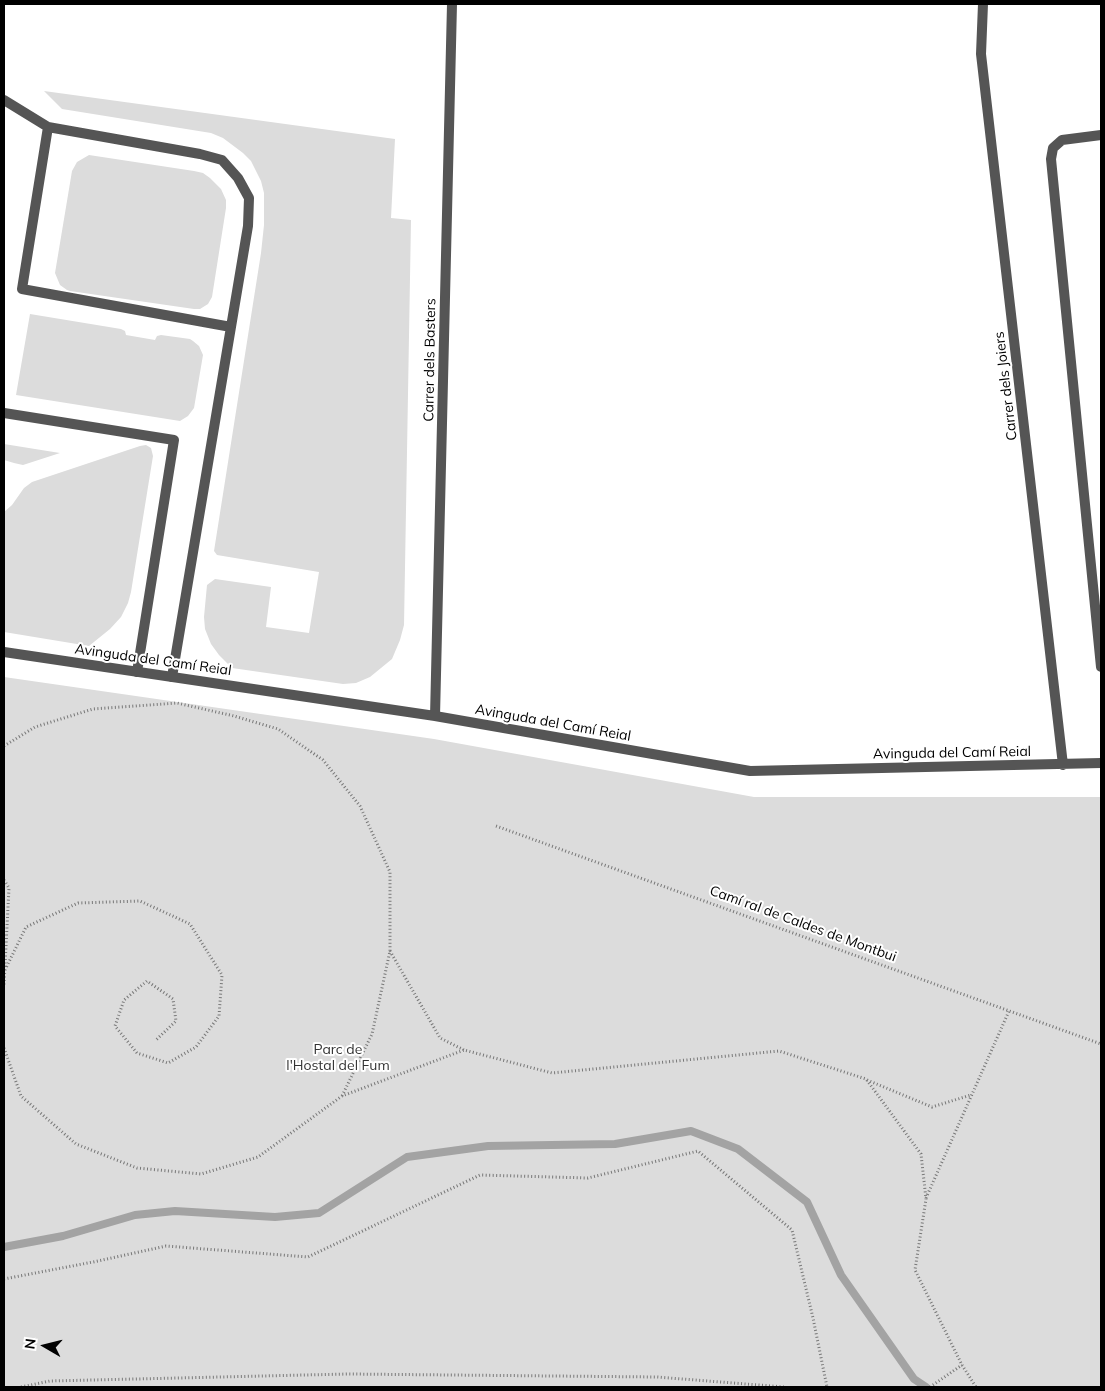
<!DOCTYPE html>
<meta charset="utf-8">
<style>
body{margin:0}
#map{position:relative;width:1105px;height:1391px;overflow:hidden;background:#fff;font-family:Mulish,sans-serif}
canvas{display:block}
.frame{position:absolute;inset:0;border:5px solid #000;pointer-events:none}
.north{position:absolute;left:20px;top:1321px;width:50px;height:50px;-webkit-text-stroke:4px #fff;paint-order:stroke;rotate:278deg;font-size:14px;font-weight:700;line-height:20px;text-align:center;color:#000}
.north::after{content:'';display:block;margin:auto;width:18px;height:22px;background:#000;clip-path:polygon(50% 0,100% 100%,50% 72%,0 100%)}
</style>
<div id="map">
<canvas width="1105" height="1391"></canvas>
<div class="frame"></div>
<div class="north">N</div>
</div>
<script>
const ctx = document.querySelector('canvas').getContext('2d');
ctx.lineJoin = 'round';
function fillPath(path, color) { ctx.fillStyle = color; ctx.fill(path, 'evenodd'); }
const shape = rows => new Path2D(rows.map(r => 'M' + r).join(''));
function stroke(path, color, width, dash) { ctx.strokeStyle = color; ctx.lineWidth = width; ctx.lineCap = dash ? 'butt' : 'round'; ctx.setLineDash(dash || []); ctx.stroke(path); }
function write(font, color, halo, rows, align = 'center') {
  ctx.font = font + ' Mulish,sans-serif'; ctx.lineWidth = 4; ctx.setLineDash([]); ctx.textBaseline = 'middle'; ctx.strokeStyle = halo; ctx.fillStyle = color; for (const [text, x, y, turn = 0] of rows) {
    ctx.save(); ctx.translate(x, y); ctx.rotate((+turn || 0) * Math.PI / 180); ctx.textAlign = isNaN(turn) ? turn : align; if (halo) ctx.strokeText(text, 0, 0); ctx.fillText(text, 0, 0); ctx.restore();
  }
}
const green = shape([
 [44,91,395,139,391,218,411,220,404,625,400,640,392,659,370,677,356,683,343,684,232,668,219,655,211,644,205,629,204,617,207,585,215,579,271,587,266,627,309,633,319,572,217,555,214,551,261,253,264,225,264,193,261,181,251,161,243,153,223,138,211,133,62,109],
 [89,155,194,171,203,173,210,178,221,189,226,200,226,208,212,297,208,304,200,309,194,309,70,291,67,290,60,285,55,273,72,171,77,162],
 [30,314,121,329,125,331,126,335,155,340,157,336,161,335,190,339,193,341,199,346,203,355,194,408,188,416,180,421,16,395],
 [4,444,35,449,60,453,23,465,14,463,4,460],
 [146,445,151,448,153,456,131,592,128,603,121,617,110,629,89,646,4,632,4,512,12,505,24,488,32,482,140,446],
 [4,677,434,739,754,797,1101,797,1101,1387,4,1387]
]);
const stream = shape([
 [4,1247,63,1236,135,1215,175,1211,275,1217,319,1213,407,1157,488,1146,615,1144,691,1131,738,1149,807,1202,841,1275,914,1379,926,1387]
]);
const path = shape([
 [4,746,35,727,93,709,177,703,234,716,278,729,323,760,360,806,390,872,390,951,372,1034,342,1096],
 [496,826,1101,1044],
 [4,880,9,888,4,985],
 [390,951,440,1038,464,1050],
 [5,970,26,927,78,903,140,901,190,924,222,975,219,1016,196,1047,168,1063,137,1053,115,1026,124,1000,147,981,173,999,176,1021,156,1040],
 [4,1048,21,1096,76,1144,137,1168,201,1174,258,1157,342,1096,464,1050,552,1073,779,1051,866,1079,921,1154,926,1199,915,1270,962,1365,976,1387],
 [867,1080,932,1107,971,1095],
 [926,1198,1009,1011],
 [4,1279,93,1262,166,1246,308,1257,480,1175,588,1178,698,1151,792,1230,813,1318,827,1387],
 [21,1387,50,1381,348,1374,657,1377,784,1387],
 [930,1387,962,1365]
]);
const service = shape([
 [4,100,48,127],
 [1101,135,1062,140,1053,148,1051,159,1101,667],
 [4,413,174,440,137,672],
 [172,677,231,327,248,226,249,198,238,178,222,160,200,154,48,127,22,289,231,327]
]);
const minor = shape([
 [983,4,981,54,1063,765],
 [4,652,435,716,750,771,1101,763],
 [435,716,452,4]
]);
const streetNames = [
 ["Carrer dels Basters",430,360,-89],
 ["Carrer dels Joiers",1006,386,-97],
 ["Avinguda del Camí Reial",153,660,8],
 ["Avinguda del Camí Reial",553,723,10],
 ["Avinguda del Camí Reial",952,753,-1],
 ["Camí ral de Caldes de Montbui",803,924,20]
];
const parkNames = [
 ["Parc de",338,1050],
 ["l'Hostal del Fum",338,1066]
];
fillPath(green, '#dcdcdc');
stroke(stream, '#a3a3a3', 8);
stroke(path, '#777', 3, [1, 2.5]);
stroke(service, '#555', 10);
stroke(minor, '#555', 10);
write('14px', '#000', '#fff', streetNames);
write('14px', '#333', '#fff', parkNames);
</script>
